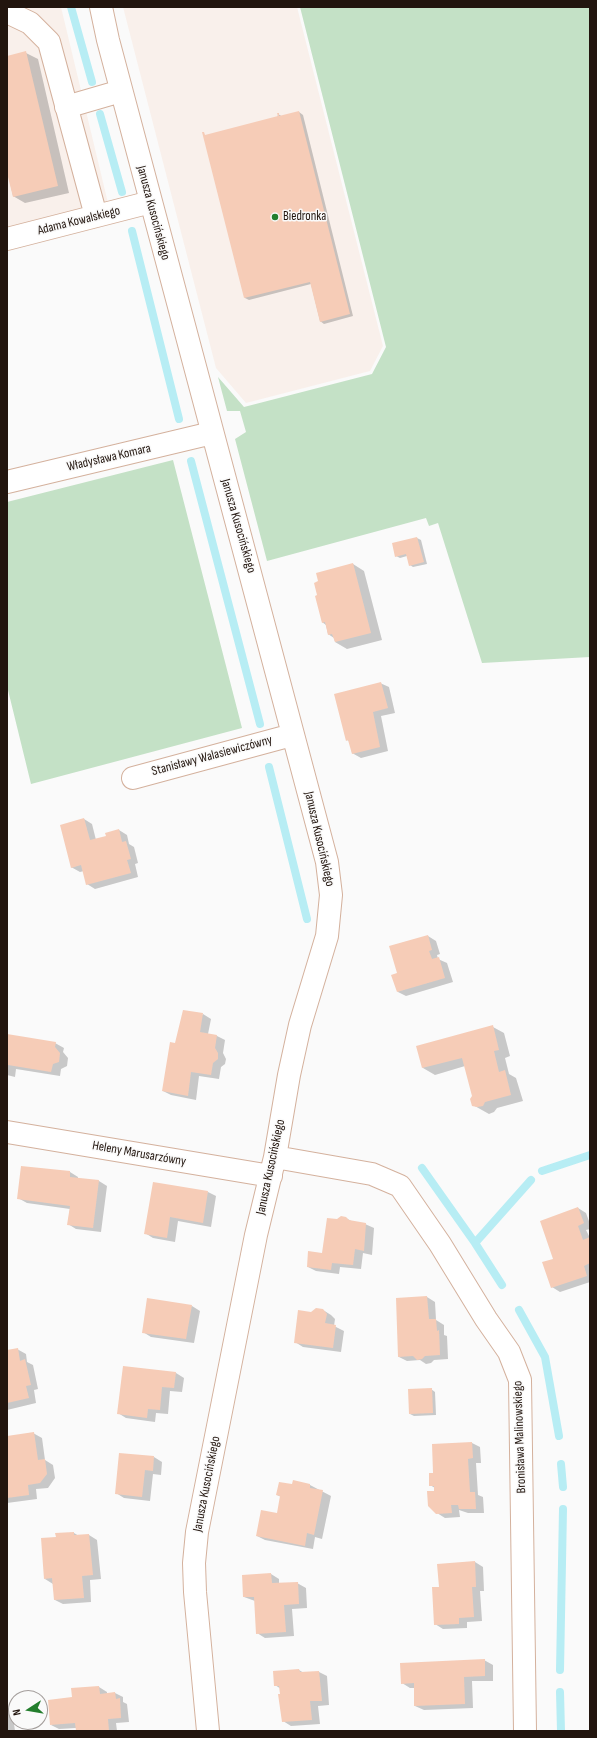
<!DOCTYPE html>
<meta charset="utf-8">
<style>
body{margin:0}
#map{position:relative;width:597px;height:1738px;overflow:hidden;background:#fafafa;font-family:"Sofia Sans Condensed",sans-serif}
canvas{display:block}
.frame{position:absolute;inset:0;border:8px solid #22150e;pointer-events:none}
.north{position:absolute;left:8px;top:1690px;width:40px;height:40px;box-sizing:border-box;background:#fafafa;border:1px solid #a49e9c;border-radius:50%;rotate:258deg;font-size:11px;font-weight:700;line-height:16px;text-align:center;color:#22150e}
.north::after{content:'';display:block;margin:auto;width:14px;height:18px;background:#237e2d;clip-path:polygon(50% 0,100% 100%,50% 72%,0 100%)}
</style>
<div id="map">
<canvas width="597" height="1738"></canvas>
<div class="frame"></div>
<div class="north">N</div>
</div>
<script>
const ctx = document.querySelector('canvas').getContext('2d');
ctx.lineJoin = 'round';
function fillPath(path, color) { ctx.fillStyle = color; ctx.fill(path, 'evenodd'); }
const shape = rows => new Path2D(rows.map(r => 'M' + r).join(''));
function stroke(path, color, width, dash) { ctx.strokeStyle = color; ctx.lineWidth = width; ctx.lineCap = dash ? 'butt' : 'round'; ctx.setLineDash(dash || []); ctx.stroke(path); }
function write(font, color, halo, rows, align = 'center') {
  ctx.font = font + ' "Sofia Sans Condensed",sans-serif'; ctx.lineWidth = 3; ctx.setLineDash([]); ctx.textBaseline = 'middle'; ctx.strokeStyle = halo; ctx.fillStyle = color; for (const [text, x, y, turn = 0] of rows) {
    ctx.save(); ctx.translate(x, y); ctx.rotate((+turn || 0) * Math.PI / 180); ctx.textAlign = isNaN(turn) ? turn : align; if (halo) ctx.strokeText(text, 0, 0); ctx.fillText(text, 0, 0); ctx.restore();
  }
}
const built = shape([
 [7,7,61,7,108,203,7,228],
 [123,7,297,7,383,346,370,371,246,403,216,368]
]);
const green = shape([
 [300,7,590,7,590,657,482,663,438,523,429,526,426,518,267,561,235,439,246,432,240,411,227,411,218,377,244,407,372,374,386,347],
 [173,460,242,728,31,784,7,686,7,502]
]);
const shadow = shape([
 [26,53,38,59,69,193,25,203,13,196,7,169,7,57],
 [299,112,303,115,353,316,324,324,320,321,311,284,249,300,245,298,278,114,283,117],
 [417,538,421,540,427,564,413,567,410,565,407,556,400,558,396,556],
 [353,564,364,571,382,640,347,649,335,642,334,638,328,634,326,625,322,622,319,596],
 [380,683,389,687,395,713,381,716,388,751,361,758,352,753,350,742,347,740],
 [84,819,92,824,96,840,107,837,119,830,127,835,129,844,134,847,138,863,135,864,138,877,95,889,87,884,84,871,80,872,71,867],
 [428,936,436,941,440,954,437,955,438,959,447,963,453,982,406,996,398,992,399,974],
 [203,1014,211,1019,208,1034,217,1036,225,1040,223,1053,226,1059,225,1064,221,1067,219,1079,199,1076,196,1100,171,1095,163,1091,176,1044],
 [493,1027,504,1033,510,1056,505,1058,509,1074,516,1078,523,1101,497,1108,494,1112,489,1114,473,1105,473,1096,465,1066,435,1075,423,1068,417,1047],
 [7,1035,55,1043,64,1048,63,1052,68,1058,67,1066,61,1069,60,1076,16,1069,15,1077,7,1075],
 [22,1167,70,1172,78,1177,78,1179,99,1181,107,1186,101,1232,76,1229,68,1224,70,1209,27,1203,18,1198],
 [208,1192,216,1196,211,1227,178,1221,175,1242,153,1238,145,1233],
 [578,1208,586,1213,590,1224,590,1229,586,1230,590,1238,590,1282,560,1292,552,1287,554,1259],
 [346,1218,353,1222,365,1224,374,1228,372,1255,363,1253,361,1269,340,1267,339,1274,316,1271,308,1267,323,1254,337,1220],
 [427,1297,435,1302,436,1320,444,1325,444,1335,447,1336,448,1359,434,1360,431,1363,426,1364,420,1360,407,1361,399,1357,397,1299],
 [192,1306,200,1311,194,1343,151,1337,143,1332],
 [323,1310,331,1315,335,1319,334,1326,344,1331,341,1352,303,1347,295,1342,311,1313],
 [17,1349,26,1354,27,1362,33,1365,38,1389,34,1390,36,1403,7,1410,7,1351],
 [124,1367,176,1373,184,1378,182,1392,170,1391,168,1414,156,1413,155,1422,126,1418,118,1413],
 [431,1389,435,1392,436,1415,414,1416,410,1414],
 [33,1433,42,1438,45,1460,53,1465,55,1478,48,1488,36,1489,37,1499,7,1503,7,1437],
 [472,1443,480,1447,481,1463,476,1463,478,1495,483,1497,484,1513,468,1513,459,1510,460,1517,445,1518,437,1513,435,1488,430,1485,434,1474],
 [154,1457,162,1462,161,1475,153,1474,150,1501,124,1498,116,1493],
 [294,1482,310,1485,331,1496,322,1539,315,1537,313,1549,265,1540,257,1536,278,1514,281,1497,277,1495,293,1485],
 [74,1533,79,1536,89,1535,97,1540,101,1579,90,1580,91,1602,63,1604,55,1600,53,1584,45,1579],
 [475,1562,483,1567,484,1591,480,1591,482,1621,467,1622,467,1628,443,1629,435,1624,440,1588,438,1565],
 [271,1574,279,1579,279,1584,297,1583,306,1588,307,1608,292,1609,294,1636,265,1638,257,1633,255,1601,244,1597],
 [484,1660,493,1665,493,1681,472,1681,473,1708,424,1710,415,1706,415,1688,410,1688,402,1683],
 [299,1670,304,1673,319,1672,327,1676,329,1705,318,1706,320,1724,291,1726,283,1721,281,1689,275,1685],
 [99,1687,107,1692,107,1694,115,1693,123,1697,123,1702,127,1704,129,1722,116,1723,117,1731,77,1731,76,1728,59,1729,51,1725,73,1698],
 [7,1707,12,1710,15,1731,7,1731]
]);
const stream = shape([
 [71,7,92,82],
 [100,114,122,192],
 [132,231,179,419],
 [191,461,260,724],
 [269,767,307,919],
 [422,1168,475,1243,502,1285],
 [542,1171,590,1155],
 [475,1243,531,1180],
 [519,1310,545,1357,559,1436],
 [561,1464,563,1487],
 [560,1670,563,1509],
 [560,1692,561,1731]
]);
const building = shape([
 [26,51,58,186,13,197,7,173,7,56],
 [299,111,350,314,320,322,310,282,244,298,202,132,204,132,205,135,278,116,277,113,279,113,279,116],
 [417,537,424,562,409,566,406,554,395,557,392,543],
 [353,563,371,633,335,642,332,634,328,635,325,622,322,623,315,596,317,595,314,583,318,581,316,573],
 [381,682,388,708,373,712,380,747,352,754,348,740,346,741,334,694],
 [84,818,90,840,106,836,105,833,119,829,122,842,126,841,131,859,127,860,131,873,86,885,81,865,71,868,60,825],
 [428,935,432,950,429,951,432,959,439,957,445,978,397,992,391,975,397,973,389,946],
 [183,1010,203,1013,200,1032,217,1035,215,1048,218,1053,218,1059,213,1063,211,1075,191,1072,188,1096,162,1091,170,1042,175,1043],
 [493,1025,499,1050,494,1051,499,1072,505,1070,511,1095,485,1102,483,1106,477,1107,472,1106,470,1099,472,1096,462,1058,422,1068,416,1046],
 [7,1034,56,1042,55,1047,60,1053,59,1062,53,1064,51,1072,8,1065,7,1068],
 [21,1166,70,1171,70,1177,99,1180,93,1228,67,1225,70,1206,17,1199],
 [153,1182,208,1191,203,1223,170,1217,167,1238,144,1234],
 [578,1207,584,1223,578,1226,583,1240,590,1237,590,1263,584,1266,587,1276,551,1288,542,1262,553,1259,540,1221],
 [341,1216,346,1217,349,1220,366,1223,364,1251,355,1249,353,1265,332,1263,331,1270,307,1267,308,1251,322,1253,327,1218,337,1219],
 [427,1296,429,1319,436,1319,437,1331,439,1330,440,1355,425,1356,422,1359,417,1360,413,1356,398,1357,396,1298],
 [147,1298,192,1305,186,1339,142,1333],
 [316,1308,323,1309,327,1314,325,1323,336,1325,333,1348,294,1343,298,1310,311,1312],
 [18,1348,20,1361,25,1359,31,1385,26,1386,29,1398,7,1403,7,1350],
 [123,1366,176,1372,174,1388,162,1387,160,1410,148,1409,147,1418,117,1414],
 [432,1388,433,1413,409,1414,408,1389],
 [34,1432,38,1460,45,1459,47,1474,40,1483,28,1485,29,1495,7,1498,7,1436],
 [472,1442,473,1458,468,1459,470,1492,475,1492,476,1509,459,1509,458,1505,451,1505,452,1513,436,1514,428,1506,427,1491,434,1491,434,1486,429,1486,429,1473,433,1473,432,1444],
 [119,1453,154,1456,153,1471,145,1470,142,1497,115,1494],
 [293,1480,310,1484,310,1488,323,1490,314,1535,307,1533,305,1546,256,1536,261,1510,277,1513,280,1496,276,1495,279,1482,292,1484],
 [74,1532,74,1535,89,1534,93,1575,82,1576,84,1598,54,1600,52,1578,44,1579,41,1538,56,1537,55,1533],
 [475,1561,476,1587,472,1587,474,1617,459,1618,459,1624,434,1625,432,1587,439,1587,437,1564],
 [271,1573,272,1583,298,1582,299,1604,284,1605,286,1632,256,1634,254,1597,243,1597,242,1575],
 [485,1659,485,1676,464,1677,465,1704,414,1706,414,1683,401,1684,400,1663],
 [299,1669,300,1672,319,1671,322,1701,310,1701,312,1720,282,1722,278,1694,280,1694,279,1686,274,1686,273,1671],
 [99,1686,100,1694,115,1692,116,1699,120,1698,121,1718,108,1719,109,1731,76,1731,75,1723,50,1725,48,1700,72,1697,71,1688]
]);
const minor = shape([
 [101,7,108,40,327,862,331,895,327,936,300,1025,289,1075,275,1157,256,1235,197,1532,194,1563,195,1592,208,1731],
 [7,12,30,23,49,42,96,216],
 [66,107,121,91],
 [7,239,151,202],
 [7,482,212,433],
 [133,778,292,735],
 [7,1132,271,1176],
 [275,1157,372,1174,400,1186,440,1244,486,1319,509,1352,520,1380,525,1731]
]);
const markers = [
 [275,217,4,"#237e2d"]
];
const streetNames = [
 ["Janusza Kusocińskiego",153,213,75],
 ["Adama Kowalskiego",79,221,-14],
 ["Władysława Komara",109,458,-13],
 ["Janusza Kusocińskiego",238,526,74],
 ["Stanisławy Walasiewiczówny",212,756,-15],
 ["Janusza Kusocińskiego",319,839,77],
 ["Heleny Marusarzówny",139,1154,10],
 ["Janusza Kusocińskiego",271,1167,-78],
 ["Bronisława Malinowskiego",520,1437,-92],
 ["Janusza Kusocińskiego",207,1484,-79]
];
const poiNames = [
 ["Biedronka",283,217]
];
fillPath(built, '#f9f0eb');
fillPath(green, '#c4e1c6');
fillPath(shadow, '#0003');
stroke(stream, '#b7edf4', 8);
fillPath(building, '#f6ccb7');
stroke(minor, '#d4b19d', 24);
stroke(minor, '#fff', 22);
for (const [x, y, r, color] of markers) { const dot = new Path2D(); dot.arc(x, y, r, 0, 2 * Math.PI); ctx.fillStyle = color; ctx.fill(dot); stroke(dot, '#fafafa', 1.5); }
write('13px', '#22150e', '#fafafa', streetNames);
write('13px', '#22150e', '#fafafa', poiNames, 'left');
</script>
